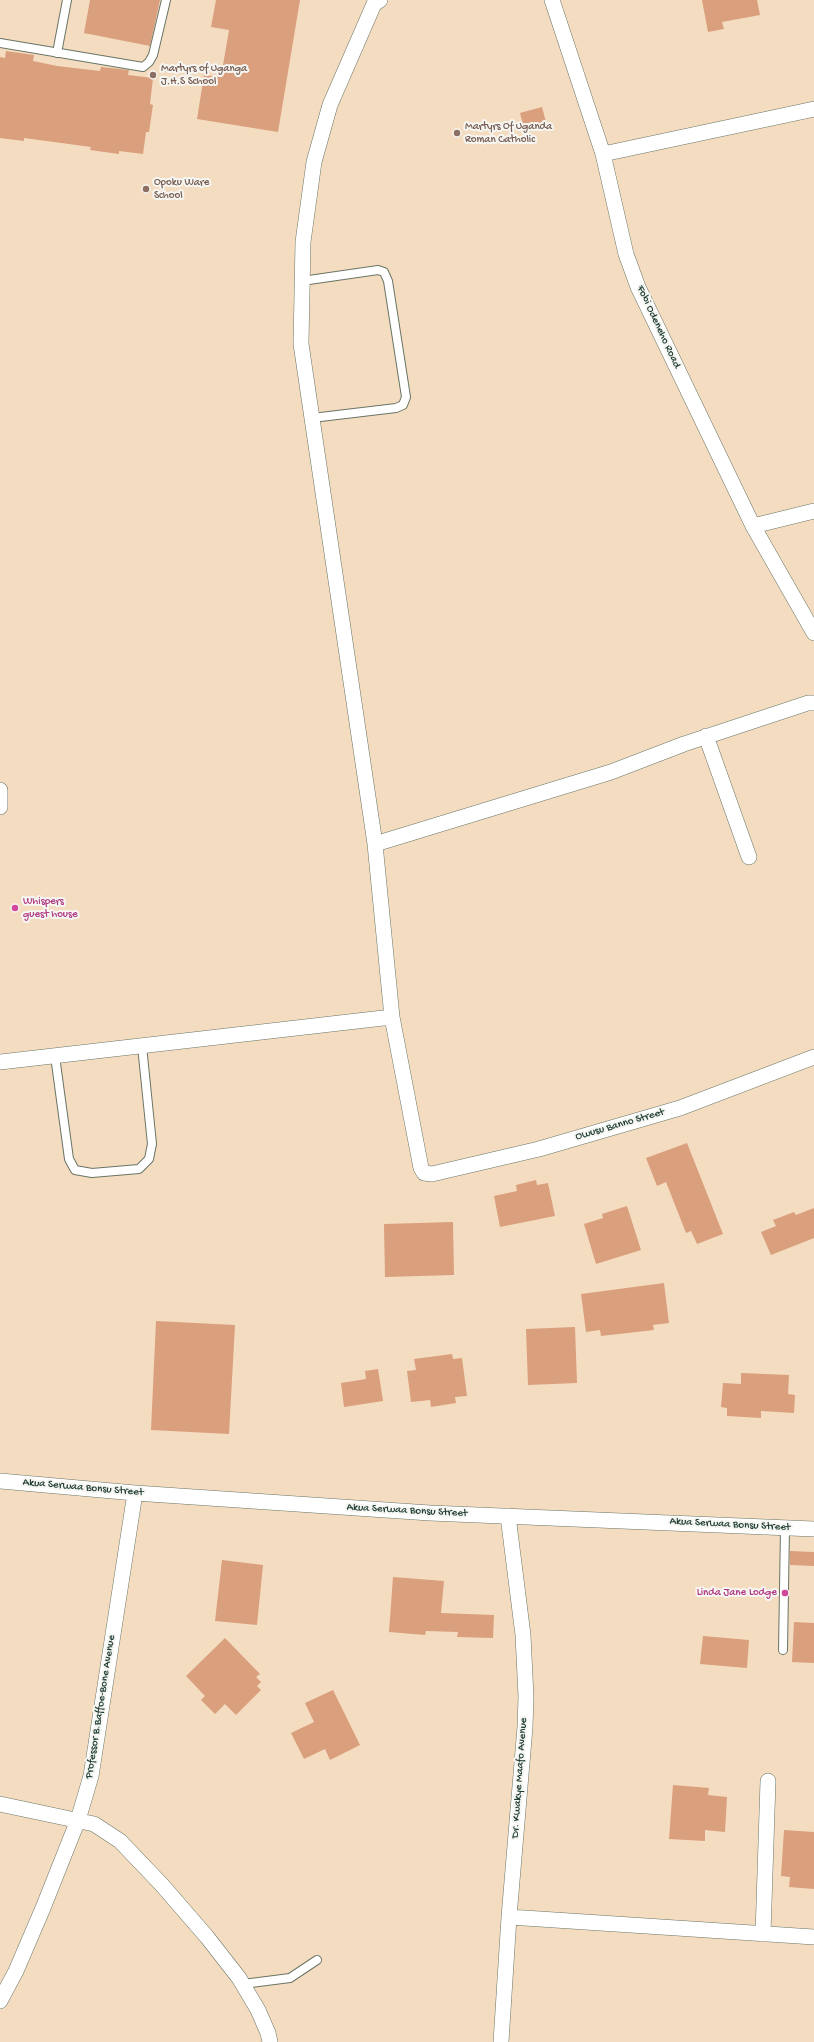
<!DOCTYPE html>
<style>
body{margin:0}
canvas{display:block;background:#f4dcc0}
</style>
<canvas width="814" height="2042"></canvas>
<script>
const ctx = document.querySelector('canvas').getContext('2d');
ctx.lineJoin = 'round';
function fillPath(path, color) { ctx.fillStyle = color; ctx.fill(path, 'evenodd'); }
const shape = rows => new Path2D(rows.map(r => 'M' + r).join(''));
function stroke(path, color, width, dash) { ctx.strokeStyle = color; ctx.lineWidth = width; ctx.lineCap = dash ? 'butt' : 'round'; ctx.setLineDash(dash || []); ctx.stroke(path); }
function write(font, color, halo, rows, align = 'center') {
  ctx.font = font + ' "Gochi Hand",sans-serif'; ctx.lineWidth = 4; ctx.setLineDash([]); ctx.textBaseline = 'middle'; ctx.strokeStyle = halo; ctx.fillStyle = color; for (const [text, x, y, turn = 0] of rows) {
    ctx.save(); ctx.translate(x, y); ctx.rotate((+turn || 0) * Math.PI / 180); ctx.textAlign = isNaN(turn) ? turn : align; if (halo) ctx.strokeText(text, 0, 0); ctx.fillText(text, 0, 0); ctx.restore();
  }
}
const building = shape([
 [90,0,160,0,150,46,84,33],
 [216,0,300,0,278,132,197,119,204,75,221,77,229,30,211,27],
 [702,0,757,0,760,15,722,22,724,29,708,32],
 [6,51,34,55,33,61,57,66,100,71,101,67,129,70,128,75,153,78,150,104,153,105,149,132,146,132,143,154,119,151,119,154,90,150,91,147,24,138,24,141,0,138,0,57,5,58],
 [542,107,547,126,525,132,520,113],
 [687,1143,723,1234,697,1244,691,1231,686,1233,666,1182,657,1186,646,1158],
 [536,1180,537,1185,548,1183,555,1216,500,1227,494,1196,517,1191,516,1185],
 [627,1206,641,1250,596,1264,584,1224,603,1218,602,1214],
 [814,1208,814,1238,771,1255,761,1232,776,1226,773,1220,794,1212,796,1215],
 [453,1222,454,1275,385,1277,384,1224],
 [664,1283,669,1323,653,1325,654,1330,601,1336,600,1330,586,1332,581,1294],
 [156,1321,235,1325,229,1434,151,1430],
 [575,1327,577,1383,528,1385,526,1329],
 [452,1354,453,1359,462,1358,467,1396,455,1397,456,1403,431,1407,430,1400,411,1402,407,1371,416,1370,414,1359],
 [378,1369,383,1401,344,1407,341,1383,366,1379,365,1371],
 [741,1373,789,1375,788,1394,795,1395,794,1413,761,1411,761,1418,727,1416,727,1408,721,1407,723,1383,741,1384],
 [790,1551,814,1552,814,1566,790,1565],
 [222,1560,263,1565,257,1625,215,1621],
 [393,1577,444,1581,441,1613,494,1615,493,1638,457,1637,458,1632,426,1631,425,1635,389,1632],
 [794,1622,814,1623,814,1663,792,1662],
 [703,1636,749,1640,747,1668,700,1664],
 [225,1638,260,1674,256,1677,261,1682,257,1686,261,1690,236,1715,225,1704,215,1714,201,1700,205,1696,186,1676],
 [333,1690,360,1745,330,1760,325,1749,304,1759,291,1733,314,1722,305,1703],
 [673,1785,709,1788,708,1795,727,1797,725,1832,705,1830,705,1841,669,1839],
 [784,1830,814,1832,814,1889,789,1887,790,1877,781,1876]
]);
const service = shape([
 [0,43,143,67,149,62,153,55,166,0],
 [57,53,67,0],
 [302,281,378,270,384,272,388,281,406,397,403,405,396,408,312,418],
 [55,1056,69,1159,75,1170,92,1173,139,1169,149,1159,152,1144,142,1046],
 [783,1650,785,1528],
 [243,1984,290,1978,317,1960]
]);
const minor = shape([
 [380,0,374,4,330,105,314,162,303,242,301,344,375,844,392,1017,421,1168,424,1173,432,1174,539,1149,680,1108,814,1057],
 [552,0,603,154,626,254,638,287,753,526,814,633],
 [603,154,814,109],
 [753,526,814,511],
 [706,736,749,857],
 [0,790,0,807],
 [375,844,611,772,684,744,808,703,814,703],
 [0,1062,392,1017],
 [0,1481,135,1493,430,1513,814,1529],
 [0,1804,94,1824,120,1841,162,1885,207,1937,239,1978,258,2010,268,2033,270,2042],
 [509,1917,814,1937],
 [763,1934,768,1781],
 [0,2001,16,1971,43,1908,78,1820,91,1776,135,1493],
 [501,2042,509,1917,525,1727,526,1697,523,1635,508,1516]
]);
const markers = [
 [153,75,4,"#8d6e63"],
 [457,133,4,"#8d6e63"],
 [146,189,4,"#8d6e63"],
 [15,908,4,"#d1479c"],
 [785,1593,4,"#d1479c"]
];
const educationNames = [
 ["Martyrs of Uganga",161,69],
 ["J.H.S School",161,82],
 ["Martyrs Of Uganda",465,127],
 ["Roman Catholic",465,140],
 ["Opoku Ware",154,183],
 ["School",154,196]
];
const streetNames = [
 ["Fobi Odeneho Road",658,327,65],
 ["Owusu Banno Street",620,1125,-16],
 ["Akua Serwaa Bonsu Street",83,1488,5],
 ["Akua Serwaa Bonsu Street",407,1511,3],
 ["Akua Serwaa Bonsu Street",730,1525,3],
 ["Professor B.Baffoe-Bone Avenue",101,1707,-81],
 ["Dr. Kwakye Maafo Avenue",520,1778,-86]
];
const hotelNames = [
 ["Whispers",23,902],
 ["guest house",23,915],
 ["Linda Jane Lodge",777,1593,"right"]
];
fillPath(building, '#da9f7d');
stroke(service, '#6a7565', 10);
stroke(minor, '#6a7565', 16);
stroke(service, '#fff', 8);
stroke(minor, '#fff', 15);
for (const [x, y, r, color] of markers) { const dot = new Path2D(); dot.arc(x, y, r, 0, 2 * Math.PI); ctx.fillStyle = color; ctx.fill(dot); stroke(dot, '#f6f6f2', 1.5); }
write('11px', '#785e54', '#f6f6f2', educationNames, 'left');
write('11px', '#1f3d34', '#f6f6f2', streetNames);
write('11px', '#b23c85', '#f6f6f2', hotelNames, 'left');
</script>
